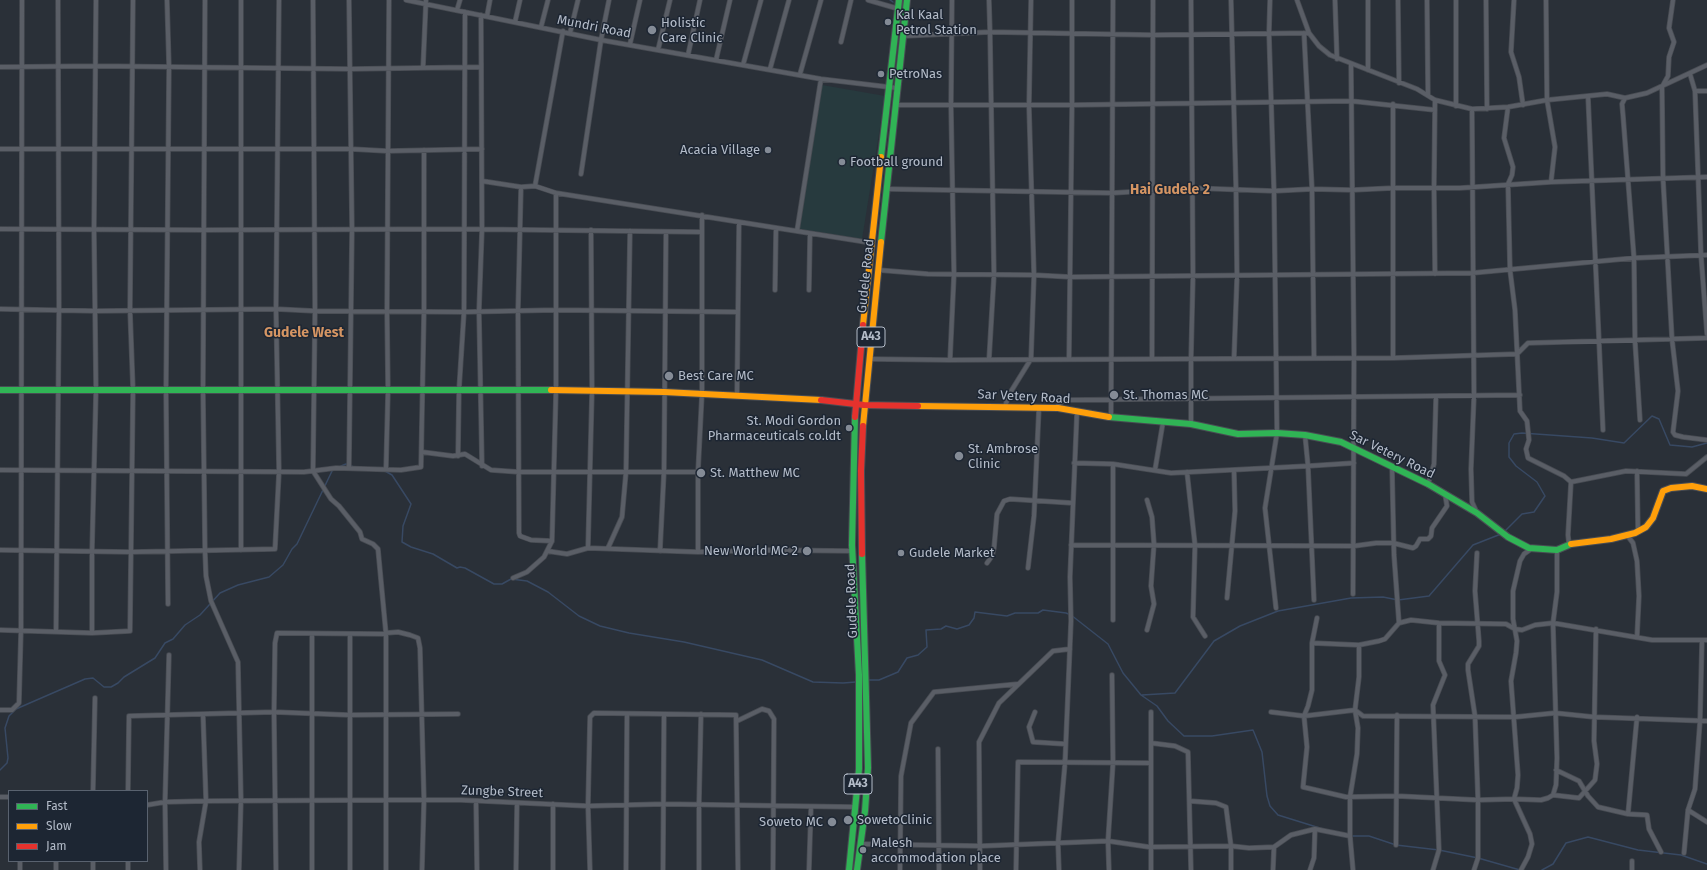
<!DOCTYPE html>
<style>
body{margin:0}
#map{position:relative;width:1707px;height:870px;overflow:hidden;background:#2a3038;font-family:"Fira Sans",sans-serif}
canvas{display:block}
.legend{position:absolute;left:8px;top:790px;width:140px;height:72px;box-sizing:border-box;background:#1d2633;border:1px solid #59626f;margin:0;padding:5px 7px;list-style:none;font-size:12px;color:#b4bcc9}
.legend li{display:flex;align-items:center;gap:8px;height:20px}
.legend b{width:20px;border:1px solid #59626f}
</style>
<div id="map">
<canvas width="1707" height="870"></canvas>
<ul class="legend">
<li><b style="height:5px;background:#30b455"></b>Fast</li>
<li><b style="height:5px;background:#ff9f0a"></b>Slow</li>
<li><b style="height:5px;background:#e5322d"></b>Jam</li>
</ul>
</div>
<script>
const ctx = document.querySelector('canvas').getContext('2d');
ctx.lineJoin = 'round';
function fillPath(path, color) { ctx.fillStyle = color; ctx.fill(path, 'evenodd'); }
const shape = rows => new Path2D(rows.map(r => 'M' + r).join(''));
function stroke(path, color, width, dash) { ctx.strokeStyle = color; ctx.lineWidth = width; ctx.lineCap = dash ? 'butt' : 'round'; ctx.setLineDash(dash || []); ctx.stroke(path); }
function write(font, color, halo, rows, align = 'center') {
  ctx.font = font + ' "Fira Sans",sans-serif'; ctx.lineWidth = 3; ctx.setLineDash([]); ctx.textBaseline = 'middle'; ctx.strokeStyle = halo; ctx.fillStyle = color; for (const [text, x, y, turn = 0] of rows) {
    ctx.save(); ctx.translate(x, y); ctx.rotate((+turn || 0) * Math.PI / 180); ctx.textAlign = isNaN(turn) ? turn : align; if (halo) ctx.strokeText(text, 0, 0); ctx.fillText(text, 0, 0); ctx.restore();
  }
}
const green = shape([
 [822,85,885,96,862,239,799,229]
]);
const stream = shape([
 [890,0,893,2],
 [341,466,346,464,354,467],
 [385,471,392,475,411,504,403,526,402,542,411,547,433,554,457,568,460,567,465,568,494,584,502,584,511,579,527,581,548,592,579,616,600,626,629,633,684,642,762,660,813,682,843,683,856,682],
 [1504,532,1522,514,1534,512,1545,496,1537,482,1516,466,1509,457,1509,443,1514,434,1522,433,1592,438,1624,443,1652,416,1659,419,1670,445,1692,447,1707,443],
 [868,680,879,680,898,672,907,658,918,655,927,647,926,630,941,629,946,626,957,629,969,625,974,618,975,612,1007,616,1015,613,1038,613,1043,610,1066,613,1071,615,1108,644,1123,673,1141,695,1157,706,1168,721,1184,736,1212,736,1253,730,1262,752,1267,796,1270,806,1278,815,1323,829],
 [1142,695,1175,693,1214,641,1240,626,1278,611,1351,598,1383,597,1398,600,1429,596,1473,545,1501,534],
 [0,770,7,763,8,758,5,728,9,716,16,709,85,679,93,678,104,687,111,687,118,683,124,677,155,658,165,643,173,639,185,625,200,615,220,593,238,585,269,577,283,565,292,549,297,544,333,469],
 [1352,836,1369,836,1396,845,1439,850,1478,858,1520,870],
 [1542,870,1553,864,1566,843,1588,837,1638,850,1681,855,1707,864]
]);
const street = shape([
 [167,0,169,67,166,390,168,604],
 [205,0,203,390,205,551,206,576,211,601,238,662,241,800,239,870],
 [313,0,315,311,313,471,331,499,339,506,360,532,362,539,373,544,378,549,386,634,386,870],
 [406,0,601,40,821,79,897,88],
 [868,0,899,9],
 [1072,0,1072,105,1351,101,1435,110],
 [1191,0,1193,276,1191,359,1191,424],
 [1231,0,1236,188,1237,277,1234,358],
 [1270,0,1269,33,1274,191,1277,433,1265,508,1276,608],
 [1297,0,1309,33,1319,46,1330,55,1417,89,1435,100,1472,109,1508,107,1547,100,1607,94,1625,98,1647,93,1707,65],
 [1335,0,1337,59],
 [1368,0,1368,70],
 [1398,0,1399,83],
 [1427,0,1428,95],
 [1456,0,1456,106],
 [1486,0,1487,109],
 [1514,0,1511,52,1519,77,1523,105],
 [1546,0,1547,100,1555,147,1551,182],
 [1673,0,1669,28,1674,42,1669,57,1668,76,1662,87,1663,178,1672,339,1678,391,1673,432,1675,435,1683,437,1707,440],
 [457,10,460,0],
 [481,15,482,229,479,311,482,466],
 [487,16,490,0],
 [515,22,520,0],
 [541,27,548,0],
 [570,33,578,0],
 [1304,33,1312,189,1314,357],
 [904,36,990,32,989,0],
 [841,42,851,0],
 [630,44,640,0],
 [658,50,670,0],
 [688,55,700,0],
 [716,60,730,0],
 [1351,64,1354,357,1353,594],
 [743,65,761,0],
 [0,67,97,66,350,69,481,67],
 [423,68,426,0],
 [770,69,789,0],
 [800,74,821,0],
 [1690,74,1695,91,1701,255,1707,334],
 [1695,91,1707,91],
 [1588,96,1603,430],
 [1625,98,1622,104,1623,115,1634,258,1635,341,1640,420],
 [1393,104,1393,358],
 [895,105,1072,105,1069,359],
 [1508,107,1504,138,1513,167,1512,175,1508,184,1510,270,1515,310,1520,411,1527,421,1529,440,1526,449,1528,458,1564,476,1571,482],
 [1472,109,1474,396,1471,469,1472,502,1477,513],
 [0,149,351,149,387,151,482,149],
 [581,174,601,40,609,0],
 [482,181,521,187,535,186,556,193,872,243],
 [535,186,563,31],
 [521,187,518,311,519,533,520,536,531,540,552,541],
 [888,189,1112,193,1193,188,1274,191,1312,189,1352,190,1393,188,1460,188,1551,182,1707,177],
 [0,229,204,230,464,229,701,232],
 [797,231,821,79],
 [878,270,928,274,1034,275,1071,277,1472,273,1634,258,1707,255],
 [1435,274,1434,188,1435,100],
 [775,290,776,228],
 [809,290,810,234],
 [0,309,96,311,276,309,315,311,464,312,555,310,738,312],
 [869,359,949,360,1393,358,1517,354,1528,343,1707,338],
 [1152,359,1153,0],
 [950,360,954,274,951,106,952,0],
 [989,360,994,275,990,32,1153,35,1309,33],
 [737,395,739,223],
 [1005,406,1010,393,1031,359,1034,275,1029,106,1031,0],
 [1055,408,1064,400,1520,395],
 [1111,417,1113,0],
 [1305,435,1308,466,1354,463],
 [422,452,453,456,465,454,491,470,519,472,698,472],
 [458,456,459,390,464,312,465,12],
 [1074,463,1113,464,1171,473,1308,466,1314,600],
 [1392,466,1394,555,1399,623],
 [349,467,352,229,349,0],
 [386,469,388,391,387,311,389,0],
 [0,470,304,472,336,468,401,470,421,467,424,310,424,150],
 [1155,470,1163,422],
 [1637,471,1638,532],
 [1187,472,1195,545,1193,617,1205,636],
 [1428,484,1434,464,1436,396],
 [1147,500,1152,517,1154,544,1151,586,1154,604,1147,630],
 [1627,535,1633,543,1637,561,1639,596,1637,637],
 [1569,544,1568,535,1571,482,1626,471,1686,474,1707,457],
 [1071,545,1354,546,1376,543,1393,543,1413,548,1416,546,1420,539,1428,539,1431,536,1432,528,1447,506,1445,494],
 [588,548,592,391,591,230],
 [608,548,622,517,626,472,630,231],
 [0,550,131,552,275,549,279,472,276,309,279,0],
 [241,550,241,0],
 [547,551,567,554,588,548,698,552,767,550,852,551],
 [660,551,664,471,666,232],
 [698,552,698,472,702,393,702,215],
 [987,563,992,556,994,548,997,514,1004,501,1010,499,1072,503],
 [1028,568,1034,516,1039,407],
 [513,578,527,572,544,557,552,541,556,390,556,193],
 [1227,598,1235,511,1234,470],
 [1317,618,1312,643,1312,690,1308,706,1304,716,1307,747,1303,787,1346,797,1397,796,1478,800,1514,799,1541,800,1548,798,1553,795,1556,785,1557,758,1553,623,1557,592,1557,550],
 [1113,620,1113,464],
 [0,630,92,633,130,631,133,390,130,310,133,0],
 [56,632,59,309,58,0],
 [92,633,92,552,96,390,94,229,96,0],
 [386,633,398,632,410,635,418,638,420,648,424,800,422,870],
 [1312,643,1359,645,1379,641,1385,639,1399,623,1411,620,1439,623,1506,624,1515,629,1522,630,1535,625,1553,623,1652,640,1707,640],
 [0,710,12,710,19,703,21,630,22,0],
 [1035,712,1029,727,1033,742,1065,744],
 [1151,712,1151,870],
 [1271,712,1304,716,1355,710,1363,716,1515,717,1555,713,1594,717,1707,721],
 [737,721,762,709,769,711,774,719,773,870],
 [1151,743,1175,746,1188,752,1191,870],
 [938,749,939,870],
 [1556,770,1579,781,1588,796,1598,807,1628,814,1647,815,1649,829,1661,852],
 [93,791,95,698],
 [128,791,129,716,274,712,349,715,458,714],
 [1553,795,1579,798,1595,780,1597,764,1594,741,1596,629],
 [0,797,9,797],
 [476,801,477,870],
 [1190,801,1216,803,1226,807,1231,846,1231,870],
 [553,804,553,870],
 [147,805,165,802,206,801,386,800,461,800,588,806,664,804,856,807],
 [1688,810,1707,822],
 [1628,814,1637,717],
 [862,844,981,846,1108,841,1149,847,1231,846,1249,848,1274,847,1291,835,1315,829,1350,836],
 [1396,845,1397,715],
 [1684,853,1688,810,1695,789,1700,721,1702,640],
 [56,861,56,870],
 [128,861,128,870],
 [20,870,20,861],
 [93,870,93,861],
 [166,870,165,802,169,655],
 [200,870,199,842,206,801,203,714],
 [276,870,274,712,275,643,277,633,386,634],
 [312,870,312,634],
 [350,870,350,634],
 [516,870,517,803],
 [590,870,588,806,590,717,594,713,736,715,738,870],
 [626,870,627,714],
 [663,870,664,714],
 [699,870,699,804,701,714],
 [809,870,811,807],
 [900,870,901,776,911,723,934,692,1018,684],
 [980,870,979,742,999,703,1053,651,1070,649],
 [1016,870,1018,762,1151,763],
 [1059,870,1058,843,1065,763,1071,621,1070,577,1077,411],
 [1109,870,1108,841,1113,763,1112,675],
 [1273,870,1274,847],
 [1310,870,1314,858,1315,829],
 [1353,870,1350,836,1350,797,1357,754,1358,728,1355,710,1359,677,1359,645],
 [1433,870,1439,850,1433,705,1445,675,1439,661,1439,623],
 [1474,870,1478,858,1478,800,1475,716,1468,670,1468,664,1479,646,1479,641,1475,591,1477,553],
 [1521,870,1528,857,1532,844,1530,834,1514,799,1517,788,1518,775,1511,681,1516,653,1517,641,1513,619,1513,591,1520,561,1524,554,1531,549],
 [1632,870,1632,861]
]);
const fast = shape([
 [881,157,899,0],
 [881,242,907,0],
 [0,390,551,390],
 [1109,417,1191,424,1238,434,1277,433,1305,435,1341,442,1428,484,1477,513,1508,537,1529,548,1557,550,1571,544],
 [849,870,859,769,859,675,852,545,855,417],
 [857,870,865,811,868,768,862,554]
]);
const slow = shape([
 [863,325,881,157],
 [551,390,664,392,821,400],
 [918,406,1058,408,1109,417],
 [863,426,881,242],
 [1571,544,1611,539,1635,533,1646,527,1653,518,1663,491,1671,488,1692,486,1707,489]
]);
const jam = shape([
 [821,400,864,405,918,406],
 [855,417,863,325],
 [862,554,861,471,863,426]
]);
const markers = [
 [888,22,4,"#848b96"],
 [652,30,5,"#848b96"],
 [881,74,4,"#848b96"],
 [768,150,4,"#848b96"],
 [842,162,4,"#848b96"],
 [669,376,5,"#848b96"],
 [1114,395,5,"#848b96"],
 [849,428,4,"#848b96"],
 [959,456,5,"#848b96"],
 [701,473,5,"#848b96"],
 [807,551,5,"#848b96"],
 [901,553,4,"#848b96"],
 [848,820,5,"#848b96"],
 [832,822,5,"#848b96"],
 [863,850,4,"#848b96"]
];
const shields = [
 [871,337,28],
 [858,784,28]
];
const shieldNames = [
 ["A43",871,337],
 ["A43",858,784]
];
const poiNames = [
 ["Kal Kaal",896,15],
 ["Petrol Station",896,30],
 ["Holistic",661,23],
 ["Care Clinic",661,38],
 ["PetroNas",889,74],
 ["Acacia Village",760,150,"right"],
 ["Football ground",850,162],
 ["Best Care MC",678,376],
 ["St. Thomas MC",1123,395],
 ["St. Modi Gordon",841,421,"right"],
 ["Pharmaceuticals co.ldt",841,436,"right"],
 ["St. Ambrose",968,449],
 ["Clinic",968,464],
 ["St. Matthew MC",710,473],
 ["New World MC 2",798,551,"right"],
 ["Gudele Market",909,553],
 ["SowetoClinic",857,820],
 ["Soweto MC",823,822,"right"],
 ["Malesh",871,843],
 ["accommodation place",871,858]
];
const streetNames = [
 ["Mundri Road",594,27,11],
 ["Gudele Road",866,276,-84],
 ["Sar Vetery Road",1024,397,3],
 ["Sar Vetery Road",1392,455,26],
 ["Gudele Road",852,601,-92],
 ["Zungbe Street",502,792,2]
];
const neighbourhoodNames = [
 ["Hai Gudele 2",1170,190],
 ["Gudele West",304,333]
];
fillPath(green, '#273a3e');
stroke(stream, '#384963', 1.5);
stroke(street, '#484c53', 5.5);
stroke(fast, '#484c53', 8);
stroke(slow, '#484c53', 8);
stroke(jam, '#484c53', 8);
stroke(street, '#5a5e66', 4);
stroke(fast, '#30b455', 6);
stroke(slow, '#ff9f0a', 6);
stroke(jam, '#e5322d', 6);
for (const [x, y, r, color] of markers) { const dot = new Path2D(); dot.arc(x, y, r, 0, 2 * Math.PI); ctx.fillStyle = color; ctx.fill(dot); stroke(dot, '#1d2633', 1.5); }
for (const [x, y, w] of shields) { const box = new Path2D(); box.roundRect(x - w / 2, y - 10, w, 20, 3); ctx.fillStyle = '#1d2633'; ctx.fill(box); stroke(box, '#b4bcc9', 1); }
write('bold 12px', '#b4bcc9', null, shieldNames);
write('13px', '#b4bcc9', '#1d2633', poiNames, 'left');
write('13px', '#b4bcc9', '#1d2633', streetNames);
write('bold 14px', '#d59563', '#1d2633', neighbourhoodNames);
</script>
